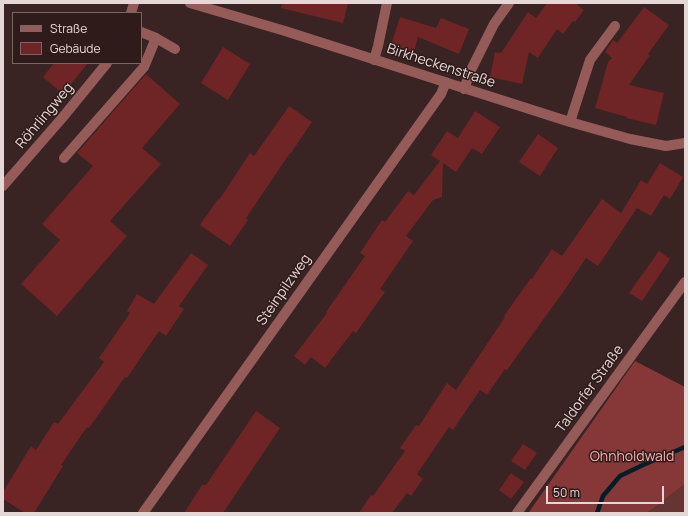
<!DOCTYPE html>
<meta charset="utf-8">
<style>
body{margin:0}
#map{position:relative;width:688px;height:516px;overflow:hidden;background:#392423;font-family:Manrope,sans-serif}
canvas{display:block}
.frame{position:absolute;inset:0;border:4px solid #e5d7d6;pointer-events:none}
.legend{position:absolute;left:12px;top:12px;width:130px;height:52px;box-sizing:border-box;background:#2f1b1a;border:1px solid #786665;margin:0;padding:5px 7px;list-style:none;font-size:12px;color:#e5d7d6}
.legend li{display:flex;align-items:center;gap:8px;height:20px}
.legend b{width:20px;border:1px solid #786665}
.scale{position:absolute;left:546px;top:486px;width:118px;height:18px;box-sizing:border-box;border:2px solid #e5d7d6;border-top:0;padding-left:5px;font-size:12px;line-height:14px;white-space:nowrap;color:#e5d7d6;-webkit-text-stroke:3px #2f1b1a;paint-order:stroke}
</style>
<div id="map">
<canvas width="688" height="516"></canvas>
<div class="frame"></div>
<ul class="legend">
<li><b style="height:5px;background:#945b58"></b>Straße</li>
<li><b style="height:11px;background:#6f2425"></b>Gebäude</li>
</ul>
<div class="scale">50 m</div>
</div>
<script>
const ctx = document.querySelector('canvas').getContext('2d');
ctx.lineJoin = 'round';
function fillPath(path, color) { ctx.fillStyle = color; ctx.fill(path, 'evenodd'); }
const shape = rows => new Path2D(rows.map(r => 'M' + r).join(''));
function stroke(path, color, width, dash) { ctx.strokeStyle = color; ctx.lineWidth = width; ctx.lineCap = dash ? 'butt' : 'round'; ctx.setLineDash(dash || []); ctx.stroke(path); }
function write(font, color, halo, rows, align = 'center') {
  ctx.font = font + ' Manrope,sans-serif'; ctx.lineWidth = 3; ctx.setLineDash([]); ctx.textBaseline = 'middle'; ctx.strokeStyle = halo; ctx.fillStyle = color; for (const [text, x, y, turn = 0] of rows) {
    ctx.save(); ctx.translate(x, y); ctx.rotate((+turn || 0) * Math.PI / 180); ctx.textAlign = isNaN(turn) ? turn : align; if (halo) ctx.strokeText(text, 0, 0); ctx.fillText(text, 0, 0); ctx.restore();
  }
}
const green = shape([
 [685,484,685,513,647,513]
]);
const forest = shape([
 [635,361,685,387,685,484,647,513,531,513,529,512]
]);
const stream = shape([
 [597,513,603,496,620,476,643,465,685,447]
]);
const building = shape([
 [282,3,348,3,343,23,281,8],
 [547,3,575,3,584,10,575,22,573,21,563,34,557,29,538,58,529,52,522,84,490,77,495,52,501,53,528,12,536,18],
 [644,7,669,25,648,54,650,55,629,85,664,93,656,125,626,118,627,117,595,108,608,62,612,58,605,52,613,40,617,43],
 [400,17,436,28,441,18,469,29,459,54,418,37,414,52,391,45],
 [223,47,250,64,228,100,201,83],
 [54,63,88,63,63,94,43,77],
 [146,74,180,104,142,148,161,164,110,221,127,236,57,316,21,284,60,240,42,224,93,166,77,153],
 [289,106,312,122,291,153,290,153,246,218,248,220,230,246,200,225,218,199,219,200,250,153,254,156],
 [475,111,500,127,482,154,472,148,456,172,443,163,442,197,433,200,406,236,413,241,380,289,385,292,356,333,353,331,325,368,311,357,305,365,294,356,327,313,326,312,365,256,360,253,382,220,385,222,408,191,414,195,440,161,431,155,447,131,458,138],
 [538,134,558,148,540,176,519,162],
 [660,163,683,177,670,199,664,195,651,216,637,208,598,266,586,258,566,288,507,370,505,369,487,395,480,390,453,430,449,427,417,474,423,479,411,496,407,493,392,513,359,513,371,495,373,496,405,451,400,448,416,425,419,426,447,383,456,390,505,317,504,316,531,278,532,279,552,249,562,256,602,199,621,213,641,180,647,184],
 [659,251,670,259,642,301,629,293],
 [191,253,208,265,179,306,184,309,166,336,159,331,127,378,125,377,89,428,87,427,61,465,63,466,34,513,25,513,3,499,3,492,31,446,36,450,54,422,58,424,104,362,99,358,130,313,127,311,137,294,154,304],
 [256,411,280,428,223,513,184,513,202,485,206,485],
 [523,444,537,453,525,470,511,461],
 [511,473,524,482,511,499,499,490]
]);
const minor = shape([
 [190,3,285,31,570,122,630,139,666,146,685,143],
 [131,13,134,3],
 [141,32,156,38,175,49],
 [374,60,378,46,387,3],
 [464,89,471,70,494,24,509,3],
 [570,122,590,60,615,26],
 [64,158,144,67,156,38],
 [3,186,63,117,107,63],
 [143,513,441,94,446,82],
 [517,513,685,282]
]);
const streetNames = [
 ["Birkheckenstraße",441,66,18],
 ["Röhrlingweg",45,116,-50],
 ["Steinpilzweg",284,290,-55],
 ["Taldorfer Straße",590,389,-54]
];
const parkNames = [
 ["Ohnholdwald",632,457]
];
fillPath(green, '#653433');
fillPath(forest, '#853837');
stroke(stream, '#001f29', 4.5);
fillPath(building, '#6f2425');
stroke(minor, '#945b58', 10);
write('14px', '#e5d7d6', '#2f1b1a', streetNames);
write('14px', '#f8b2ae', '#2f1b1a', parkNames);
</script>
